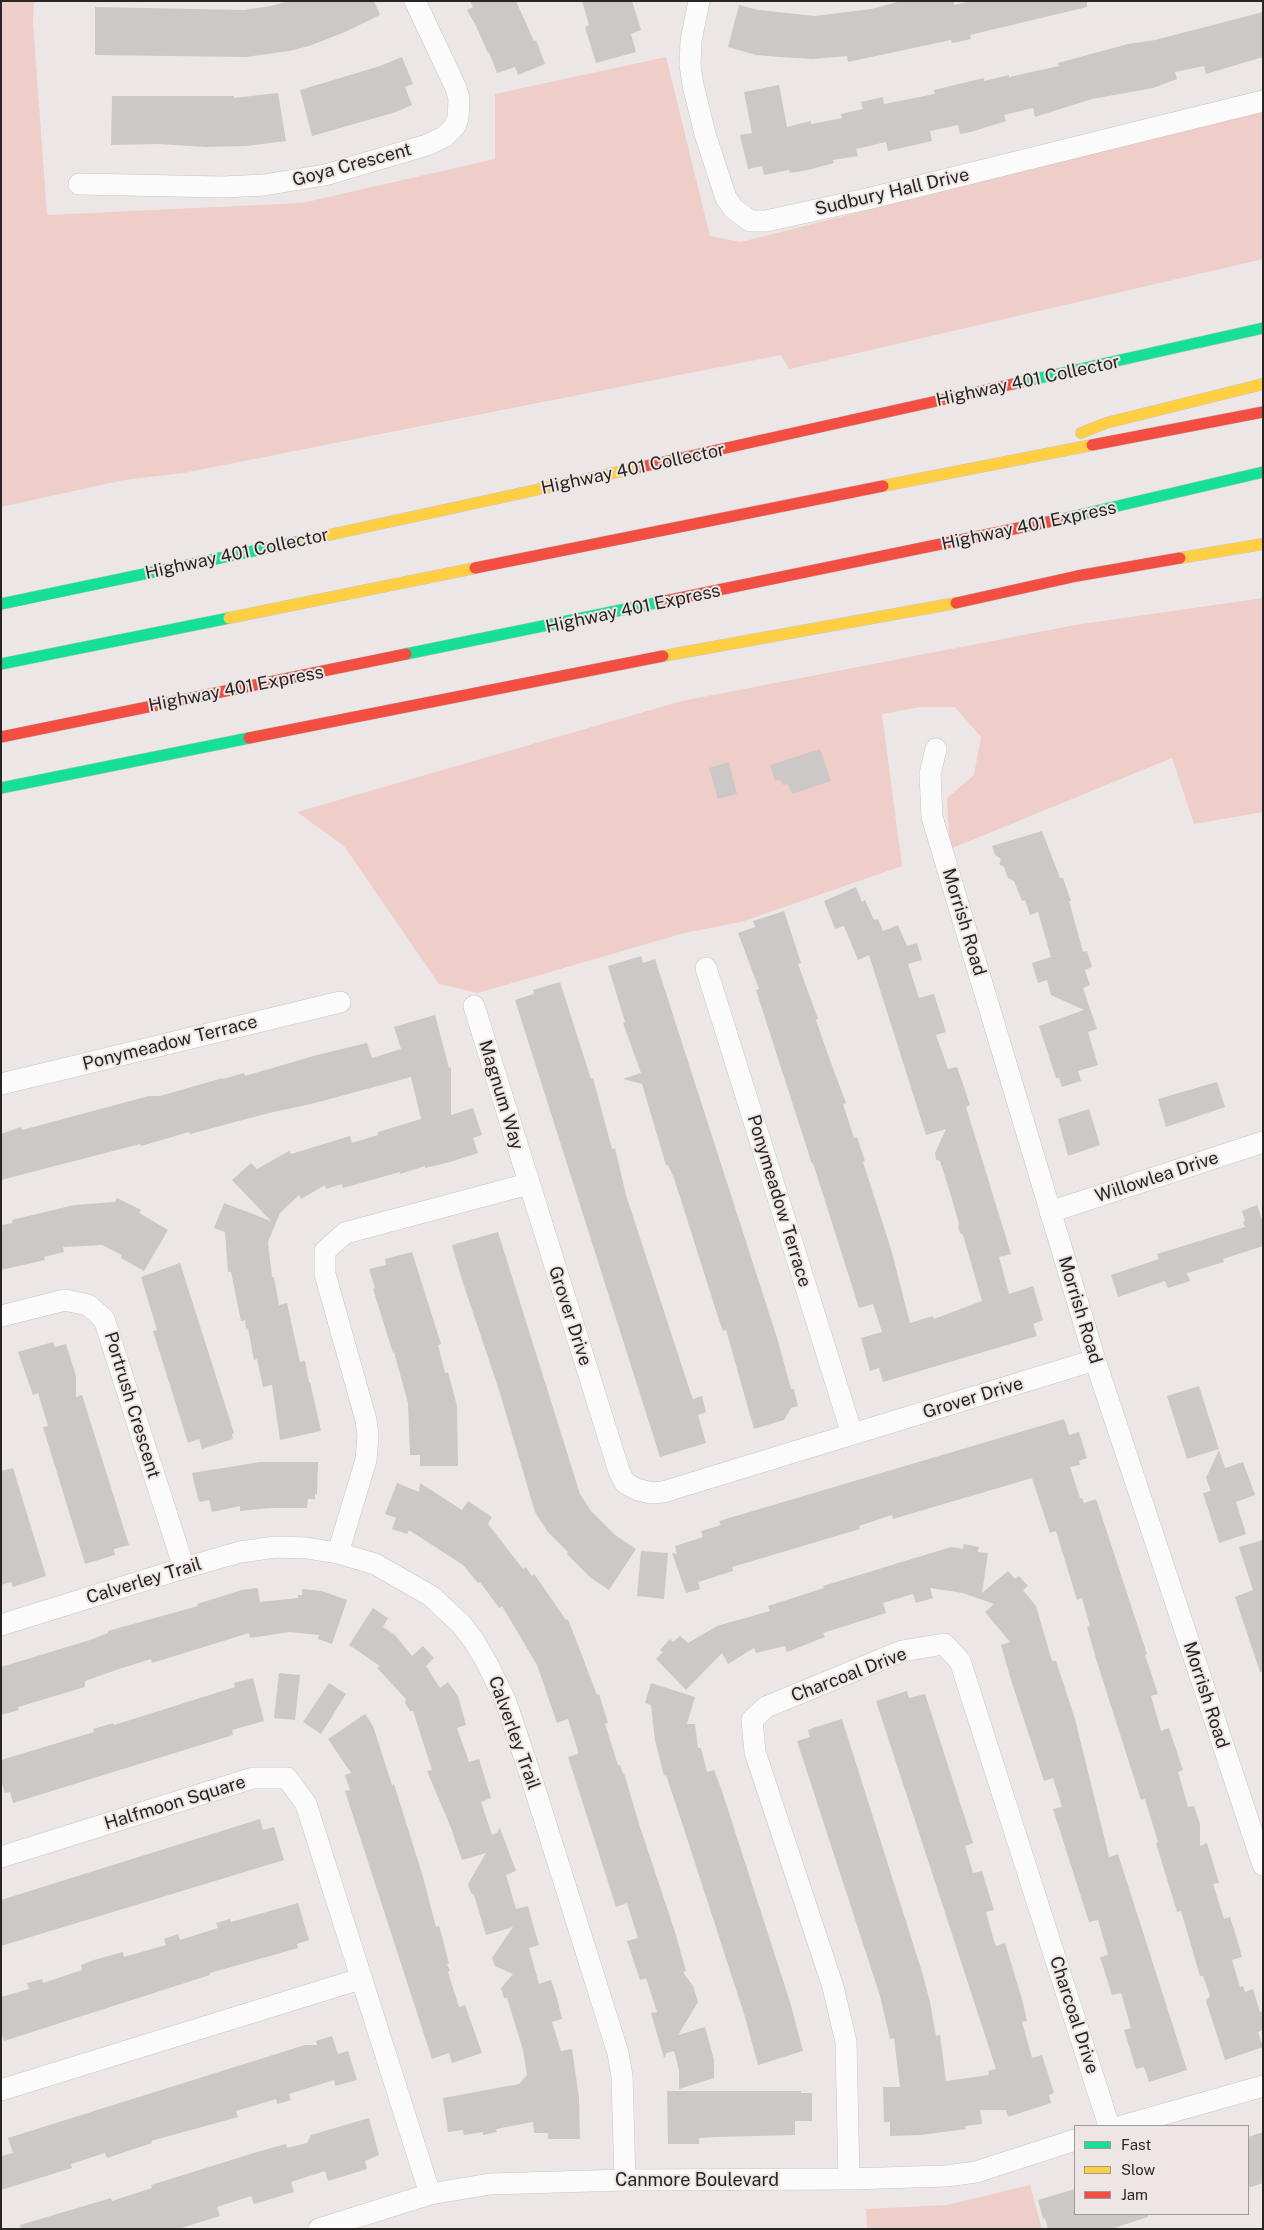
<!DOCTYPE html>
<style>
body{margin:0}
#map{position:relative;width:1264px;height:2230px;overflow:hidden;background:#ece7e6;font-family:"Public Sans",sans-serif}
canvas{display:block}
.frame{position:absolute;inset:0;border:2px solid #282524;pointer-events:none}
.legend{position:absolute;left:1074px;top:2125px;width:175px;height:90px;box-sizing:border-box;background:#eee6e4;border:1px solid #9f9997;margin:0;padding:6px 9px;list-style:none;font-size:15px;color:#282524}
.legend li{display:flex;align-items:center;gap:10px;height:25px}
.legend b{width:25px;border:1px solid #9f9997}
</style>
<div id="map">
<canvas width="1264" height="2230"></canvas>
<div class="frame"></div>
<ul class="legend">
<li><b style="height:6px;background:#16e098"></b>Fast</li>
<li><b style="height:6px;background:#ffcf43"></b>Slow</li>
<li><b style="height:6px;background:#f24e42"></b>Jam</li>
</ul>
</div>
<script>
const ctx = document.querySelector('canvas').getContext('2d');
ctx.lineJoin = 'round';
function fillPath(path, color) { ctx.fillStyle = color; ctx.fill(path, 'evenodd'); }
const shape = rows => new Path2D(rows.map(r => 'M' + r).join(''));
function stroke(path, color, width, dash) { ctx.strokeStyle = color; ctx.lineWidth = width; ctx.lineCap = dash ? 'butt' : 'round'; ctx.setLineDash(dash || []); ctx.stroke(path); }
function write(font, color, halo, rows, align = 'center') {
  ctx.font = font + ' "Public Sans",sans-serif'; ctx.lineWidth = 4; ctx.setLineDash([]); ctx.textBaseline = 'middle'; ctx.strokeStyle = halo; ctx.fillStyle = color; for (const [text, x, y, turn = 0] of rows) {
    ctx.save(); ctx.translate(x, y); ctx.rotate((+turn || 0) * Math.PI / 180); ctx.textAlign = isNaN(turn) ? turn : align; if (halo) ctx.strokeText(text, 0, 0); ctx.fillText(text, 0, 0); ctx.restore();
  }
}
const green = shape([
 [1,1,34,1,33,22,47,215,302,203,495,159,495,94,666,57,710,236,741,242,1263,110,1263,259,789,369,781,355,183,473,124,480,1,507],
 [1263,598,1263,812,1194,824,1172,758,950,849,947,798,974,775,981,737,955,707,920,707,882,714,902,866,741,922,684,933,478,993,439,984,344,846,297,812,682,701,1075,625],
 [1030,2185,1042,2229,867,2229,866,2209,947,2205]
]);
const building = shape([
 [289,1,374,1,380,15,345,32,309,46,289,51,246,57,95,55,95,7,244,10,271,6],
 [470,1,516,1,534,41,536,40,545,64,518,75,515,67,497,73,489,52,488,53,476,26,467,10,473,7],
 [582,1,632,1,641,30,631,34,636,52,596,63,585,27,589,25],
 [902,1,954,1,954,5,971,1,1087,1,1087,7,970,35,971,39,952,43,951,40,848,62,847,56,812,59,780,57,756,55,728,47,739,5,759,10,814,16,871,9],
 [1263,12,1263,57,1206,74,1204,66,1175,72,1177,79,1153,88,1092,99,1035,117,1033,108,1004,115,1006,121,971,132,960,134,958,125,930,131,932,141,888,151,886,142,856,149,858,156,833,160,834,163,808,170,790,173,789,170,764,175,762,166,748,169,740,135,752,133,744,92,779,85,787,127,811,121,811,124,842,118,841,114,863,109,861,102,883,97,884,104,935,94,934,90,984,78,984,81,1009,75,1009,77,1059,66,1058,63,1128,44,1155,40],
 [402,57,413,84,405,87,412,105,396,112,312,136,300,90,380,66],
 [278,93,286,141,246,146,207,147,158,144,111,145,112,96,234,96,234,98],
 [820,749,831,781,792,794,788,784,783,785,781,780,775,781,770,765],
 [729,762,737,794,718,799,709,768],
 [1042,831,1060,878,1063,878,1071,901,1069,901,1083,952,1087,951,1092,967,1085,970,1090,985,1083,988,1097,1029,1088,1032,1098,1065,1078,1071,1081,1081,1062,1087,1059,1078,1056,1078,1039,1026,1084,1010,1051,995,1047,980,1038,983,1032,963,1051,957,1038,912,1030,915,1025,900,1022,901,1014,881,1008,878,1004,867,999,864,1001,859,995,855,992,846],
 [856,887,862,902,865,900,874,920,878,919,883,931,898,925,907,946,917,943,922,960,908,964,919,998,934,994,946,1032,936,1035,948,1069,957,1067,970,1105,966,1107,1011,1254,999,1257,1009,1294,1033,1286,1043,1320,1033,1324,1037,1336,883,1382,879,1368,870,1371,861,1338,882,1332,873,1304,859,1308,813,1163,812,1164,756,990,759,989,738,933,755,927,753,921,784,911,801,963,798,964,818,1019,816,1020,828,1055,846,1103,843,1104,854,1138,857,1137,865,1161,863,1162,891,1249,910,1323,933,1316,934,1319,982,1301,963,1235,960,1233,958,1227,959,1224,952,1199,940,1161,936,1160,935,1153,946,1129,926,1135,869,955,858,960,844,926,835,929,824,901],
 [641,956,643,963,655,959,778,1341,791,1389,794,1389,798,1406,791,1408,784,1420,754,1429,726,1330,723,1331,718,1317,674,1178,668,1165,666,1165,642,1084,623,1079,641,1073,623,1023,625,1022,608,966],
 [560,982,591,1079,593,1078,612,1149,615,1148,626,1195,690,1391,693,1399,702,1396,706,1412,698,1415,706,1443,660,1457,515,1000,534,994,533,990],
 [435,1015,449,1068,451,1067,451,1115,473,1108,482,1135,473,1138,478,1153,450,1162,425,1168,425,1166,400,1174,400,1172,343,1188,342,1184,326,1189,325,1185,301,1199,299,1195,280,1213,268,1242,272,1277,274,1277,279,1305,287,1303,300,1362,305,1361,309,1382,310,1382,321,1431,280,1440,272,1385,263,1387,257,1359,254,1360,248,1328,246,1329,245,1320,241,1321,231,1272,228,1272,225,1232,214,1228,224,1203,271,1221,232,1180,251,1163,257,1169,289,1151,291,1154,350,1136,352,1143,378,1135,378,1132,421,1119,411,1077,315,1103,265,1114,190,1134,189,1132,141,1146,140,1144,1,1180,1,1134,21,1127,22,1130,149,1096,160,1096,223,1078,223,1079,244,1073,245,1076,317,1055,367,1043,372,1058,401,1049,394,1027],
 [1217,1082,1225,1107,1166,1127,1158,1099],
 [1089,1109,1100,1145,1068,1156,1058,1119],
 [117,1198,141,1210,139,1213,168,1230,144,1271,121,1258,122,1255,102,1245,63,1247,64,1252,44,1257,45,1260,1,1270,1,1225,13,1223,12,1220,74,1205,115,1202],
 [1257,1205,1263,1222,1263,1246,1223,1259,1224,1262,1187,1273,1190,1281,1168,1288,1165,1281,1118,1297,1111,1275,1159,1259,1157,1254,1245,1227,1243,1222,1245,1221,1242,1211],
 [498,1232,580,1494,591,1511,615,1535,636,1549,609,1590,591,1578,567,1554,568,1552,547,1531,535,1512,499,1390,462,1280,452,1245],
 [412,1252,441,1344,438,1345,445,1373,448,1372,457,1406,458,1466,420,1466,420,1455,410,1455,408,1403,394,1352,393,1353,373,1289,375,1288,369,1269,386,1265,385,1259],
 [180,1263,234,1433,232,1434,233,1439,202,1449,199,1439,188,1443,153,1331,157,1330,141,1277],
 [53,1342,55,1347,66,1344,76,1376,76,1397,82,1395,129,1545,114,1549,115,1555,85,1564,43,1427,48,1426,38,1393,33,1395,18,1352],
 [1199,1386,1219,1449,1187,1459,1167,1396],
 [1064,1419,1069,1435,1079,1432,1087,1458,1079,1461,1080,1465,1070,1467,1080,1498,1082,1498,1084,1503,1096,1499,1147,1654,1145,1655,1158,1694,1151,1696,1161,1731,1169,1728,1183,1770,1178,1772,1188,1807,1194,1806,1200,1824,1200,1846,1207,1843,1219,1883,1213,1884,1224,1919,1230,1917,1237,1939,1242,1957,1232,1960,1240,1987,1243,1986,1245,1992,1253,1989,1260,2012,1263,2011,1263,2030,1258,2032,1263,2047,1225,2060,1206,2001,1210,1996,1203,1976,1200,1976,1181,1911,1177,1912,1156,1843,1158,1842,1145,1799,1141,1800,1097,1662,1087,1627,1090,1626,1082,1598,1077,1600,1056,1531,1050,1533,1032,1478,893,1519,892,1515,859,1526,860,1529,732,1567,733,1571,698,1582,700,1589,686,1593,672,1553,677,1554,675,1546,703,1537,701,1531,721,1525,719,1521],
 [1219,1450,1225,1468,1243,1462,1255,1495,1236,1502,1246,1534,1219,1543,1203,1493,1211,1491,1206,1478],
 [260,1462,318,1462,317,1494,315,1494,315,1499,308,1499,307,1508,269,1508,240,1511,240,1506,212,1512,209,1500,200,1502,198,1499,192,1473],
 [13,1468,46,1576,13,1587,11,1582,1,1585,1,1471],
 [397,1483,419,1492,420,1483,462,1510,468,1501,492,1517,488,1524,523,1569,526,1567,532,1576,534,1574,566,1620,568,1619,597,1695,599,1694,608,1723,605,1724,618,1765,620,1765,623,1774,624,1773,639,1824,675,1932,686,1971,683,1972,693,1986,698,2002,678,2035,705,2027,714,2060,714,2078,679,2089,679,2070,674,2051,667,2053,664,2058,651,2013,657,2012,646,1978,640,1980,627,1941,638,1938,627,1903,616,1907,568,1757,578,1754,578,1751,568,1719,557,1723,537,1665,502,1606,499,1608,480,1582,478,1583,463,1565,409,1530,407,1534,392,1529,396,1518,385,1514],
 [1263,1540,1263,1672,1260,1672,1235,1597,1253,1590,1239,1547],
 [964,1544,979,1547,978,1552,988,1553,982,1593,1008,1571,1015,1579,1019,1576,1028,1586,1023,1590,1036,1606,1052,1661,1056,1661,1075,1719,1109,1857,1118,1854,1187,2070,1149,2082,1144,2067,1136,2069,1124,2030,1131,2028,1121,1993,1112,1995,1100,1957,1108,1955,1098,1920,1089,1922,1053,1809,1062,1807,1053,1778,1044,1781,1011,1680,1001,1645,1010,1642,985,1612,994,1604,963,1593,930,1588,933,1598,916,1603,913,1594,883,1603,886,1613,823,1633,825,1637,787,1652,785,1646,756,1653,754,1648,728,1664,722,1653,686,1690,656,1659,663,1652,660,1650,670,1639,673,1642,680,1636,688,1643,717,1626,770,1611,768,1606,824,1588,823,1586,951,1547,963,1549],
 [641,1551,668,1553,664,1599,637,1596],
 [258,1588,260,1602,298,1598,298,1595,302,1595,302,1589,322,1591,347,1600,332,1644,318,1639,319,1635,290,1632,250,1638,249,1633,152,1663,151,1659,116,1670,85,1681,85,1687,18,1707,19,1710,1,1715,1,1667,90,1640,108,1633,108,1631,198,1606,197,1604,242,1590],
 [373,1608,388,1618,383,1627,395,1635,412,1656,423,1646,434,1658,426,1666,440,1688,448,1682,458,1696,466,1725,457,1728,469,1762,479,1759,491,1798,481,1802,492,1835,497,1833,500,1828,516,1871,506,1875,516,1909,528,1906,532,1921,539,1945,529,1948,539,1984,551,1980,557,1998,562,2019,552,2022,561,2051,572,2049,579,2098,580,2139,548,2139,548,2133,534,2133,533,2122,496,2129,497,2132,483,2135,483,2132,464,2135,463,2130,448,2132,443,2098,519,2084,527,2075,523,2050,507,1998,504,1998,501,1988,513,1974,495,1966,492,1958,513,1927,486,1935,474,1895,471,1893,468,1884,486,1853,462,1860,451,1828,427,1771,432,1770,413,1711,410,1711,405,1703,406,1699,377,1668,380,1666,349,1645],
 [279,1673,300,1675,295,1720,274,1718],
 [253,1678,264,1721,232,1730,233,1735,13,1803,10,1792,5,1793,1,1781,1,1760,94,1732,93,1729,113,1723,114,1725,235,1687,234,1683],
 [329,1683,346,1694,321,1734,303,1722],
 [651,1683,695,1697,687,1724,695,1724,698,1748,701,1748,707,1772,714,1770,722,1791,790,2002,803,2051,758,2065,745,2017,684,1829,666,1775,664,1776,655,1740,651,1705,645,1703],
 [907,1691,909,1698,925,1694,973,1843,965,1846,973,1873,982,1871,988,1891,994,1910,986,1912,994,1941,996,1946,1005,1943,1022,1999,1027,2021,1022,2022,1032,2058,1042,2055,1054,2093,1049,2095,1051,2103,1008,2117,1006,2110,980,2110,982,2124,965,2126,966,2129,920,2135,890,2136,890,2122,884,2122,883,2087,900,2087,894,2038,890,2039,880,1996,797,1741,810,1737,808,1730,813,1728,842,1719,922,1972,930,2002,936,2036,940,2035,946,2081,989,2075,988,2071,996,2069,876,1701],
 [365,1714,373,1726,392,1785,394,1784,423,1877,436,1927,439,1926,443,1940,449,1964,447,1964,450,1971,448,1972,459,2007,465,2005,482,2053,452,2063,449,2053,432,2059,345,1791,350,1790,345,1775,351,1773,328,1739],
 [260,1819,263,1830,274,1827,284,1860,1,1946,1,1900],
 [298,1903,309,1940,297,1944,298,1948,210,1973,210,1975,4,2041,1,2031,1,1997,29,1989,27,1983,42,1979,43,1983,82,1970,81,1965,94,1960,123,1952,124,1957,166,1945,164,1939,178,1934,180,1940,218,1928,216,1923,230,1919,231,1922],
 [332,2036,338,2054,348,2051,357,2080,335,2086,334,2080,289,2094,291,2100,277,2104,276,2099,236,2111,238,2117,151,2141,152,2143,107,2158,105,2153,71,2164,72,2168,1,2190,1,2156,13,2153,8,2138,305,2045,317,2045,316,2041],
 [667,2091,801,2091,801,2093,812,2093,812,2121,795,2121,795,2135,715,2137,699,2138,699,2144,668,2144],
 [369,2118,379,2155,365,2161,367,2169,328,2181,325,2171,291,2182,294,2192,254,2204,251,2196,217,2207,220,2216,178,2229,21,2229,20,2225,111,2198,112,2201,152,2188,151,2185,257,2152,286,2144,287,2148,307,2143,311,2135],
 [1263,2132,1263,2183,1248,2188,1248,2137],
 [1075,2189,1075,2214,1148,2214,1148,2217,1111,2229,1048,2229,1045,2218,1043,2219,1038,2200]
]);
const street = shape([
 [699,1,691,41,690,65,693,85,705,134,726,198,734,209,750,221,766,221,871,198,1263,101],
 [79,184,223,187,264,185,325,175,427,145,444,137,455,126,458,118,459,99,456,88,415,1],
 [936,749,930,774,932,817,1095,1360,1263,1865],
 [706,968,852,1434],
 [474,1006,619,1471,625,1483,636,1489,651,1493,663,1492,1095,1360],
 [1,1084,340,1002],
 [1050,1212,1263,1142],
 [1,1316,65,1300,88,1305,104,1319,184,1568],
 [338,1553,366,1460,368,1436,366,1420,325,1274,325,1251,345,1233,528,1184],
 [1,1625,184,1568,240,1552,276,1547,306,1548,338,1553,355,1558,375,1564,431,1596,461,1624,474,1641,487,1663,506,1702,532,1780,618,2053,622,2076,625,2180],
 [1,1857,253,1778,287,1778,306,1804,430,2194],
 [1,2090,360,1979],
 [1122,2126,1263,2086],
 [849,2179,846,2042,833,1987,755,1752,752,1720,766,1707,902,1651,944,1644,960,1661,1109,2126],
 [319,2229,430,2194,490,2184,625,2180,849,2179,946,2176,976,2172,1075,2140]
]);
const fast = shape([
 [1013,384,1263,328],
 [1062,519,1263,472],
 [1,604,306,540],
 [406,654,665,601],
 [1,664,229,618],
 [1,788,249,738]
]);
const slow = shape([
 [1081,433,1106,423,1263,384],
 [883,486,1092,445],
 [306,540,641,467],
 [1180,558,1263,544],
 [229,618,475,568],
 [663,656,956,603]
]);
const jam = shape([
 [1092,445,1263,412],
 [641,467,1013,384],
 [475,568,883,486],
 [665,601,1062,519],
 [956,603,1077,576,1180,558],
 [1,737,406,654],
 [249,738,663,656]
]);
const streetNames = [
 ["Goya Crescent",352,165,-15],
 ["Sudbury Hall Drive",892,192,-13],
 ["Highway 401 Collector",1028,381,-12],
 ["Highway 401 Collector",633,469,-12],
 ["Highway 401 Express",1029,526,-12],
 ["Highway 401 Collector",237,554,-12],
 ["Highway 401 Express",633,609,-12],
 ["Highway 401 Express",236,689,-11],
 ["Morrish Road",964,922,73],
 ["Ponymeadow Terrace",170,1043,-14],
 ["Magnum Way",501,1095,73],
 ["Willowlea Drive",1157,1177,-18],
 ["Ponymeadow Terrace",779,1201,73],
 ["Morrish Road",1080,1310,73],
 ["Grover Drive",570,1316,72],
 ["Grover Drive",973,1398,-17],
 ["Portrush Crescent",132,1405,73],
 ["Calverley Trail",144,1581,-17],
 ["Charcoal Drive",849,1675,-21],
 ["Morrish Road",1206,1695,72],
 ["Calverley Trail",514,1733,70],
 ["Halfmoon Square",175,1803,-17],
 ["Charcoal Drive",1074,2015,72],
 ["Canmore Boulevard",697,2180]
];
fillPath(green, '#efcdc8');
fillPath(building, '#ccc8c8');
stroke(street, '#c9c5c4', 22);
stroke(fast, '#c9c5c4', 12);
stroke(slow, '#c9c5c4', 12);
stroke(jam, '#c9c5c4', 12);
stroke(street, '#fcfbfb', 21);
stroke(fast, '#16e098', 11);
stroke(slow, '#ffcf43', 11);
stroke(jam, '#f24e42', 11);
write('18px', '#282524', '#eee6e4', streetNames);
</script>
